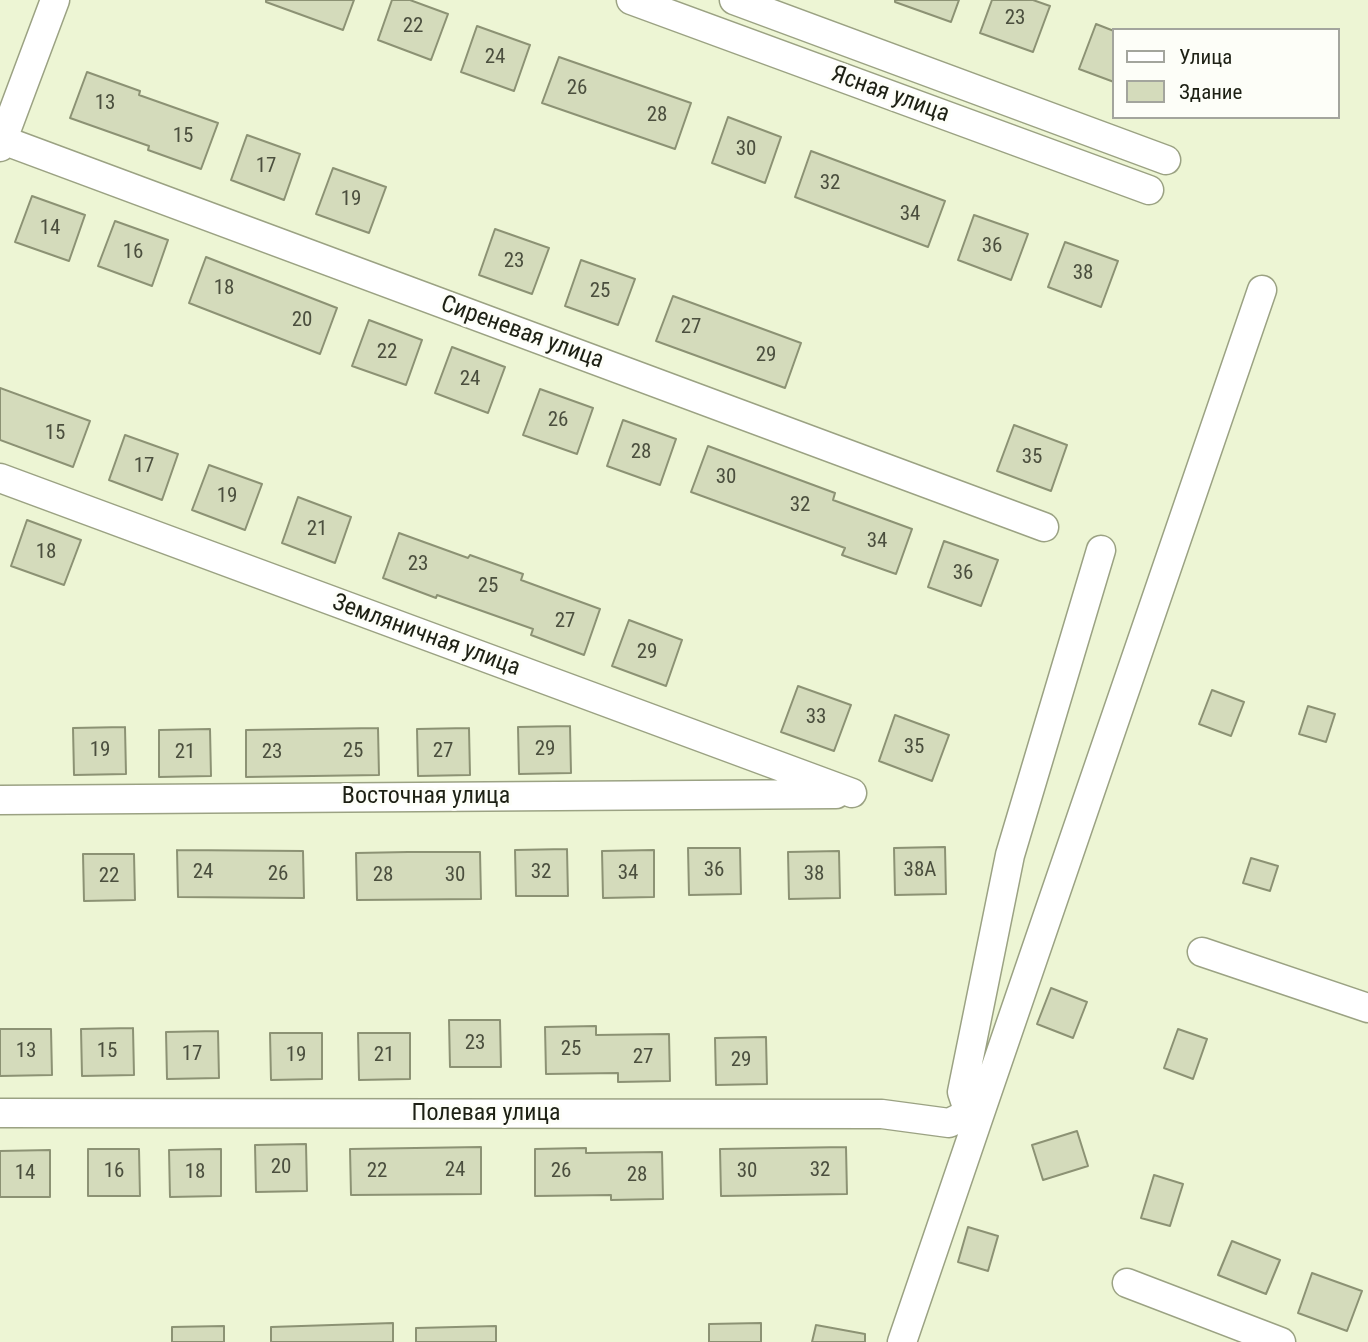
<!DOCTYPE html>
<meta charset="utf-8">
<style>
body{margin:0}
#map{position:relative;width:1368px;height:1342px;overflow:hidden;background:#edf5d4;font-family:"Roboto Condensed",sans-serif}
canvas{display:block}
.legend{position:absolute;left:1112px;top:28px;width:228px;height:91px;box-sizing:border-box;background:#fdfef8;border:2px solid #a3a59d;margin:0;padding:9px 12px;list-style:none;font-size:21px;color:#1d2014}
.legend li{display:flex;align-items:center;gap:14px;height:35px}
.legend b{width:35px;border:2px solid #a3a59d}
</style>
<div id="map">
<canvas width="1368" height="1342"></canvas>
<ul class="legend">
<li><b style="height:9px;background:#fff"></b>Улица</li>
<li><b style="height:19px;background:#d4dbbb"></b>Здание</li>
</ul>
</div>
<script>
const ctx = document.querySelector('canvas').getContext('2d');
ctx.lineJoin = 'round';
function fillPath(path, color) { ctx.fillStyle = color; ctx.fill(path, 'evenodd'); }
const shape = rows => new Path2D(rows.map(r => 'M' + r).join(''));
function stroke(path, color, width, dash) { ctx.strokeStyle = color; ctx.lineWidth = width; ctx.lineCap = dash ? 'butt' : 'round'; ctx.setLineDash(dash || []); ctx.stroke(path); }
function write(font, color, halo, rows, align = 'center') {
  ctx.font = font + ' "Roboto Condensed",sans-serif'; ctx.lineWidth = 6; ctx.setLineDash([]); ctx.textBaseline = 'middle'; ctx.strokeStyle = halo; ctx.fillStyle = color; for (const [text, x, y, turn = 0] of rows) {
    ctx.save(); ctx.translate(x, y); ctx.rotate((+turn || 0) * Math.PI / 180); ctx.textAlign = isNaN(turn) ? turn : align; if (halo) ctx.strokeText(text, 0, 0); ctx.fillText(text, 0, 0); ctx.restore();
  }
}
const building = shape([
 [266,0,354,0,343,30,266,2,266,0],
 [392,0,410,0,448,14,431,60,378,40,392,0],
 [895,0,959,0,951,22,895,2,895,0],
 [992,0,1033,0,1050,6,1033,52,980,33,992,0],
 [1096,24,1114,31,1114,82,1079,69,1096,24],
 [477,26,530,45,514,91,461,72,477,26],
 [559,57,691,103,675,149,542,103,559,57],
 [87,72,140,91,139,95,218,123,201,169,148,150,149,146,70,118,87,72],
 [728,117,781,137,765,183,712,163,728,117],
 [247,135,300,154,284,200,231,180,247,135],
 [811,151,945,201,928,247,795,197,811,151],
 [333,168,386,187,369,233,316,214,333,168],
 [32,196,85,215,69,261,15,242,32,196],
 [974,215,1028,234,1011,280,958,260,974,215],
 [115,221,168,240,152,286,98,266,115,221],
 [495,229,549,248,532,294,479,275,495,229],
 [1065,242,1118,261,1101,307,1048,287,1065,242],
 [206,257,337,308,320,354,189,303,206,257],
 [581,260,635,279,618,325,565,306,581,260],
 [673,296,801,343,785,388,656,341,673,296],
 [369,320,422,340,406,385,352,366,369,320],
 [452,347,505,367,488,413,435,393,452,347],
 [0,388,90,421,73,467,0,440,0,388],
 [540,389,593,408,577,454,523,435,540,389],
 [623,420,676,439,660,485,607,466,623,420],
 [1014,425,1067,445,1051,491,997,471,1014,425],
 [125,435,178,454,162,500,109,480,125,435],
 [708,446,835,493,833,500,912,529,896,574,842,555,845,548,691,492,708,446],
 [209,465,262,484,245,530,192,510,209,465],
 [298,497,351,517,335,563,282,543,298,497],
 [27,520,81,540,64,585,11,566,27,520],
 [399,533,468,558,470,555,523,574,521,580,600,609,584,655,531,635,533,629,437,595,436,598,383,578,399,533],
 [944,541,998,560,981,606,928,587,944,541],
 [629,620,682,640,666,686,612,666,629,620],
 [798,686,851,705,834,751,781,732,798,686],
 [1212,690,1244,702,1231,736,1199,724,1212,690],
 [1308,706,1335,714,1326,742,1299,734,1308,706],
 [895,715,949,735,932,781,879,761,895,715],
 [570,726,571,773,519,774,518,727,570,726],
 [125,727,126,774,74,775,73,728,125,727],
 [378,728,379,775,246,777,246,730,378,728],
 [469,728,470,775,418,776,417,729,469,728],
 [210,729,211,776,159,777,159,730,210,729],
 [945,847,946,894,895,895,894,848,945,847],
 [688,848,740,848,741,894,689,895,688,848],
 [567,849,568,896,516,896,515,850,567,849],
 [177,850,303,851,304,898,178,897,177,850],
 [654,850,654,897,603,898,602,851,654,850],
 [839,851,840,898,789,899,788,852,839,851],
 [408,852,480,852,481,899,357,900,356,853,408,852],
 [83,854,134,854,135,900,84,901,83,854],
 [1251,858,1278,866,1270,891,1243,883,1251,858],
 [1051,988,1087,1002,1073,1038,1037,1024,1051,988],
 [449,1020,500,1020,501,1067,450,1067,449,1020],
 [596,1026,596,1035,669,1034,670,1081,618,1082,618,1073,546,1074,545,1027,596,1026],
 [133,1028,134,1075,82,1076,81,1029,133,1028],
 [0,1029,51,1029,52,1075,0,1076,0,1029],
 [1178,1029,1207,1039,1193,1079,1164,1068,1178,1029],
 [218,1031,219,1078,167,1079,166,1032,218,1031],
 [270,1033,322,1033,322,1079,271,1080,270,1033],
 [358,1033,410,1033,410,1079,359,1080,358,1033],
 [766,1037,767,1084,716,1085,715,1038,766,1037],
 [1077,1131,1088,1166,1043,1180,1032,1145,1077,1131],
 [306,1144,307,1191,256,1192,255,1145,306,1144],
 [481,1147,481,1194,351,1195,350,1149,481,1147],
 [846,1147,847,1194,721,1196,720,1149,846,1147],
 [586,1148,586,1153,662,1152,663,1199,611,1200,611,1195,535,1196,535,1149,586,1148],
 [88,1149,139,1149,140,1196,88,1196,88,1149],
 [221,1149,221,1196,170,1197,169,1150,221,1149],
 [50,1150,50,1197,0,1197,0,1151,50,1150],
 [1154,1175,1183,1184,1170,1226,1141,1218,1154,1175],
 [968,1227,998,1236,988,1271,958,1262,968,1227],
 [1232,1241,1280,1260,1266,1294,1218,1275,1232,1241],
 [1312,1273,1362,1291,1347,1331,1298,1313,1312,1273],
 [393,1323,393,1342,271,1342,271,1327,393,1323],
 [761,1323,761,1342,709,1342,709,1324,761,1323],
 [816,1325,865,1334,865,1342,812,1342,816,1325],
 [224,1326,224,1342,172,1342,172,1327,224,1326],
 [496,1326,496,1342,416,1342,416,1328,496,1326]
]);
const minor = shape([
 [631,0,1149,190],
 [734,0,1166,160],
 [0,139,1044,527],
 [0,147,55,0],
 [0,478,852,793],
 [0,800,836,794],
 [1202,952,1368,1008],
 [0,1113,882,1114,949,1123,969,1113],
 [977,1122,1262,290],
 [1127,1283,1281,1342],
 [902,1342,977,1122,969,1113,962,1092,1010,855,1101,550]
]);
const numberNames = [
 ["23",1015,19],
 ["22",413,27],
 ["24",495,58],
 ["26",577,89],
 ["13",105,104],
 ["28",657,116],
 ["15",183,137],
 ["30",746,150],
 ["17",266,167],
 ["32",830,184],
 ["19",351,200],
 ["34",910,215],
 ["14",50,229],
 ["36",992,247],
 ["16",133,253],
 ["23",514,262],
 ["38",1083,274],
 ["18",224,289],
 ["25",600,292],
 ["20",302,321],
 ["27",691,328],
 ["22",387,353],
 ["29",766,356],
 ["24",470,380],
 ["26",558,421],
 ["15",55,434],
 ["28",641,453],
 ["35",1032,458],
 ["17",144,467],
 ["30",726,478],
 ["19",227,497],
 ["32",800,506],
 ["21",317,530],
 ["34",877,542],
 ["18",46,553],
 ["23",418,565],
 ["36",963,574],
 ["25",488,587],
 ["27",565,622],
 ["29",647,653],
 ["33",816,718],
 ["35",914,748],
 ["29",545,750],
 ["19",100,751],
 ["25",353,752],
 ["27",443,752],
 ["21",185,753],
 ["23",272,753],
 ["36",714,871],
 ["38А",920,871],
 ["24",203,873],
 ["32",541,873],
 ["34",628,874],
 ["26",278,875],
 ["38",814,875],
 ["28",383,876],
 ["30",455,876],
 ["22",109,877],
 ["23",475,1044],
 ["25",571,1050],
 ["13",26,1052],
 ["15",107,1052],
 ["17",192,1055],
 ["19",296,1056],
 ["21",384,1056],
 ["27",643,1058],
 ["29",741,1061],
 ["20",281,1168],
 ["24",455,1171],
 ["32",820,1171],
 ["16",114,1172],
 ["22",377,1172],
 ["26",561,1172],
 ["30",747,1172],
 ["18",195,1173],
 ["14",25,1174],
 ["28",637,1176]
];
const streetNames = [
 ["Ясная улица",890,95,20],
 ["Сиреневая улица",522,333,20],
 ["Земляничная улица",426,636,20],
 ["Восточная улица",426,797],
 ["Полевая улица",486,1114]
];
fillPath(building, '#d4dbbb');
stroke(building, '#8c9274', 2);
stroke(minor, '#9ba283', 31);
stroke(minor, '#fff', 28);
write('21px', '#4b4f3e', null, numberNames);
write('24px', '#1d2014', '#fdfef8', streetNames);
</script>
